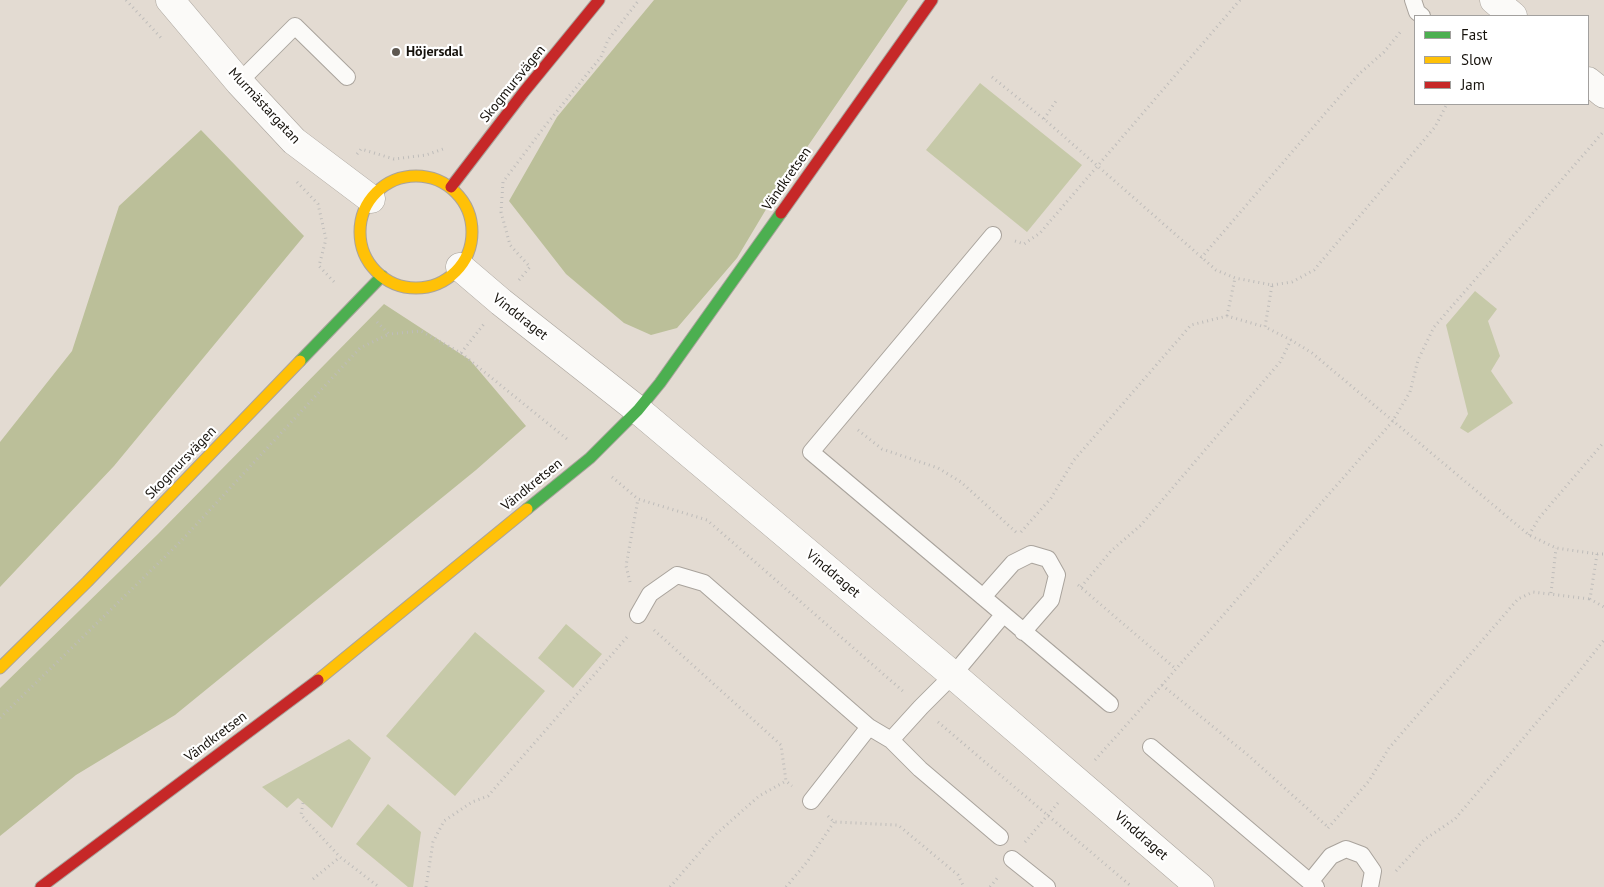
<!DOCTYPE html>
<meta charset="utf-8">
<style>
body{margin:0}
#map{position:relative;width:1604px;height:887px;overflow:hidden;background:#e3dbd2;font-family:"PT Sans",sans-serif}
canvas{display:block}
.legend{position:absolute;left:1414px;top:15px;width:175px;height:90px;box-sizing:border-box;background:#fff;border:1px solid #a2a09e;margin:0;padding:6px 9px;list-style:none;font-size:15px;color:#16120c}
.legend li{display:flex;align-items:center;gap:10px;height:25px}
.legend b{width:25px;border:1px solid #a2a09e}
</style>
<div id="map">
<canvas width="1604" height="887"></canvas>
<ul class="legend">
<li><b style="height:6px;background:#4caf50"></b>Fast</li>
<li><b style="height:6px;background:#ffc107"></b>Slow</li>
<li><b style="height:6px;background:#c62828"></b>Jam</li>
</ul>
</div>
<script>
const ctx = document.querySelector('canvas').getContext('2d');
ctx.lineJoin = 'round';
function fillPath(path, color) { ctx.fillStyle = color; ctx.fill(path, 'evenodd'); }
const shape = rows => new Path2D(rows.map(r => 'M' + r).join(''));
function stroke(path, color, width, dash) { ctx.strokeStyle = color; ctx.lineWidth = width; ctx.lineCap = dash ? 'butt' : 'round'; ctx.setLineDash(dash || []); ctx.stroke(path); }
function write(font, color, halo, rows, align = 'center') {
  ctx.font = font + ' "PT Sans",sans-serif'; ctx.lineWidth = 4.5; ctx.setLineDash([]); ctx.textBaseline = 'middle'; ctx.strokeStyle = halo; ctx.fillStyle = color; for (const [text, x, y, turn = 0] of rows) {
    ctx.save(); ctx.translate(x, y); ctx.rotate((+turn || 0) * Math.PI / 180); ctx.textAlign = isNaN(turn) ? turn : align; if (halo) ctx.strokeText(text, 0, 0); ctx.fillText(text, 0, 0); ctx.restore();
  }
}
const green = shape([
 [980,83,1082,165,1027,232,926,150],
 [1475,291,1497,309,1488,321,1500,356,1491,371,1513,403,1468,433,1460,428,1468,414,1446,325],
 [566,624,602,654,573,688,538,658],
 [475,632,545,691,455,796,386,736],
 [349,739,371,758,332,828,298,798,287,808,262,787],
 [388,804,421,832,413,887,408,887,356,844]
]);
const forest = shape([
 [654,0,908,0,777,191,737,258,677,328,651,335,624,323,566,274,509,201,557,117],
 [201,130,304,236,114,466,0,587,0,442,72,351,119,206],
 [384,304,470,360,526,426,476,470,175,715,76,775,0,836,0,688,158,534]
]);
const path = shape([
 [126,0,163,40],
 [992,77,1044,119,1216,270,1235,278,1272,285,1265,327,1291,340,1312,353,1529,535,1556,548,1597,554,1590,599,1604,607],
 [1044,119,1056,101],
 [357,154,361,149,394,159,426,155,443,149],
 [297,182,318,204,326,239,319,266,336,284],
 [1015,241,1024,244,1040,233,1240,0],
 [1201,258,1359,74,1384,52,1402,30],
 [519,280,530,267,510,245,501,212,503,182,545,126,601,57,608,40,639,0],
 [1272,285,1292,282,1314,270,1435,127,1447,104],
 [1227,316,1235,278],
 [377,322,389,334,421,331,461,353,567,439],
 [461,353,484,324],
 [858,430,882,449,938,468,961,482,1018,534],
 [612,477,638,499,707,520,905,693],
 [1021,532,1051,498,1074,460,1191,325,1227,316,1265,327],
 [1529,535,1539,518,1604,442],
 [1597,554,1604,554],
 [630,582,626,566,638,499],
 [1078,585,1176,669],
 [1081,587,1111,551,1141,525,1280,362,1291,340],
 [1551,593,1556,548],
 [654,630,781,745,786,781,792,786],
 [1162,685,1249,756,1329,828],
 [0,718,181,541,360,348,389,334],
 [938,722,1132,887],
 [1095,760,1162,685,1392,422,1410,392,1418,360,1434,327,1604,131],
 [303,803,301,815,340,857,379,887],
 [828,816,834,822,898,825,958,875,964,887],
 [1328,828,1369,781,1389,748,1518,599,1533,592,1590,599],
 [1025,842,1058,803],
 [1396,871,1425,839,1455,819,1570,683,1604,640],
 [313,879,340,857],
 [426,887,433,842,444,821,472,802,488,796,628,636],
 [670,887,714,836,759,796,786,781],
 [786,887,807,862,834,822],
 [990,887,998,877]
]);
const lane = shape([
 [1413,0,1417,12,1422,16],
 [239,82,295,26,347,77],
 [993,235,811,452,1110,704],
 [983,597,1013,563,1031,554,1048,559,1057,575,1051,600,1023,632],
 [638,615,650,594,677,575,704,583,869,727,891,740,920,769,1000,837],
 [891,740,921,707,953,675,1003,615],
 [1151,747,1316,887],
 [811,801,869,727],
 [1012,859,1047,887],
 [1310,882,1331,856,1346,849,1362,855,1373,871,1370,887]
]);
const street = shape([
 [170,0,239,82,294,141,371,199],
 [1494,0,1513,16],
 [1588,81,1604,94],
 [460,267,501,302,638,410,953,675,1200,887]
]);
const fast = shape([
 [300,361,382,276],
 [527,509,590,458,638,410,660,383,781,213]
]);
const slow = shape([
 '360 232a56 56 0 1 1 112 0a56 56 0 1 1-112 0Z',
 [0,668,87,582,300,361],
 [318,680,527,509]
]);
const jam = shape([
 [451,187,523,93,599,0],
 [781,213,932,0],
 [41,887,318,680]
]);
const markers = [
 [396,52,5,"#5e5851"]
];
const poiNames = [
 ["Höjersdal",406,52]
];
const streetNames = [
 ["Skogmursvägen",513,84,-51],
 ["Murmästargatan",264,106,47],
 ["Vändkretsen",787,179,-55],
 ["Vinddraget",520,317,38],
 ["Skogmursvägen",181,463,-46],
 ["Vändkretsen",532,485,-39],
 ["Vinddraget",833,574,40],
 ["Vändkretsen",216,737,-37],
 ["Vinddraget",1141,836,41]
];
fillPath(green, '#c6c9a8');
fillPath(forest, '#bbbf99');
stroke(lane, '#a9a39c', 18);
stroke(street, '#a9a39c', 29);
stroke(fast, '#a9a39c', 13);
stroke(slow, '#a9a39c', 13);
stroke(jam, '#a9a39c', 13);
stroke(path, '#bebcba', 3, [1, 4]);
stroke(lane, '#fbfaf8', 16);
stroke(street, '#fbfaf8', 28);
stroke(fast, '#4caf50', 11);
stroke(slow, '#ffc107', 11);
stroke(jam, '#c62828', 11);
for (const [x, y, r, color] of markers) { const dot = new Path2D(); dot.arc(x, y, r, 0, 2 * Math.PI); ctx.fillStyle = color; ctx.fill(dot); stroke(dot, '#fff', 2); }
write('bold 14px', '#16120c', '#fff', poiNames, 'left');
write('14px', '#16120c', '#fff', streetNames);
</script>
